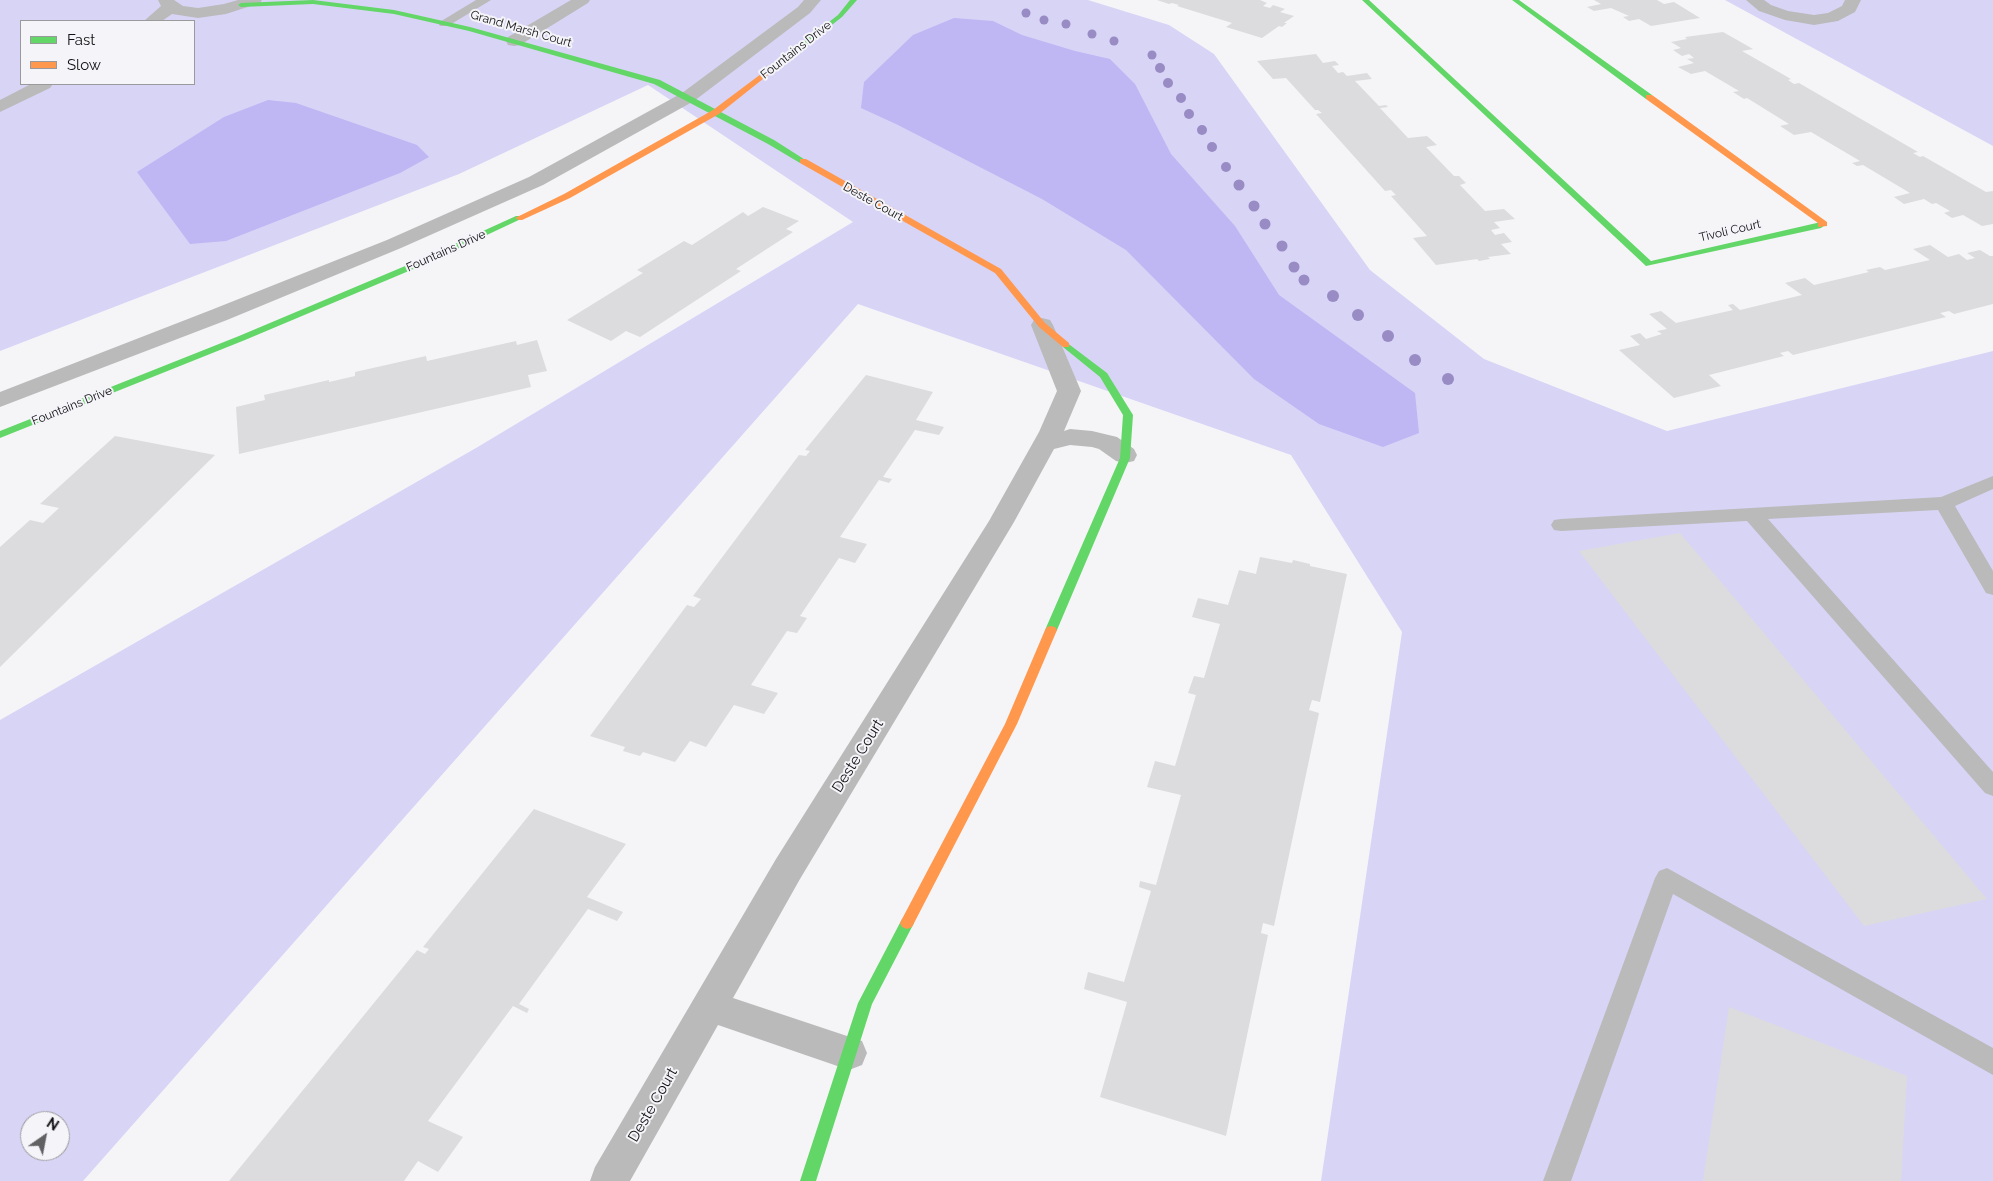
<!DOCTYPE html>
<style>
body{margin:0}
#map{position:relative;width:1993px;height:1181px;overflow:hidden;background:#f5f5f8;font-family:Raleway,sans-serif}
canvas{display:block}
.legend{position:absolute;left:20px;top:20px;width:175px;height:65px;box-sizing:border-box;background:#f4f4f9;border:1px solid #9a9a9d;margin:0;padding:6px 9px;list-style:none;font-size:15px;color:#121214}
.legend li{display:flex;align-items:center;gap:10px;height:25px}
.legend b{width:25px;border:1px solid #9a9a9d}
.north{position:absolute;left:20px;top:1111px;width:50px;height:50px;box-sizing:border-box;background:#f4f4f9;border:1px solid #9a9a9d;border-radius:50%;rotate:33deg;font-size:14px;font-weight:700;line-height:20px;text-align:center;color:#121214}
.north::after{content:'';display:block;margin:auto;width:18px;height:22px;background:#616164;clip-path:polygon(50% 0,100% 100%,50% 72%,0 100%)}
</style>
<div id="map">
<canvas width="1993" height="1181"></canvas>
<ul class="legend">
<li><b style="height:6px;background:#63d668"></b>Fast</li>
<li><b style="height:6px;background:#ff974d"></b>Slow</li>
</ul>
<div class="north">N</div>
</div>
<script>
const ctx = document.querySelector('canvas').getContext('2d');
ctx.lineJoin = 'round';
function fillPath(path, color) { ctx.fillStyle = color; ctx.fill(path, 'evenodd'); }
const shape = rows => new Path2D(rows.map(r => 'M' + r).join(''));
function write(font, color, halo, rows, align = 'center') {
  ctx.font = font + ' Raleway,sans-serif'; ctx.lineWidth = 4; ctx.setLineDash([]); ctx.textBaseline = 'middle'; ctx.strokeStyle = halo; ctx.fillStyle = color; for (const [text, x, y, turn = 0] of rows) {
    ctx.save(); ctx.translate(x, y); ctx.rotate((+turn || 0) * Math.PI / 180); ctx.textAlign = isNaN(turn) ? turn : align; if (halo) ctx.strokeText(text, 0, 0); ctx.fillText(text, 0, 0); ctx.restore();
  }
}
const green = shape([
 [0,0,1088,0,1169,25,1214,54,1370,270,1484,359,1667,431,1993,351,1993,1181,1321,1181,1402,632,1291,455,858,304,83,1181,0,1181,0,720,476,448,853,222,648,85,459,174,0,351],
 [21,21,194,21,194,84,21,84],
 [30,1121,60,1121,60,1151,30,1151],
 [1725,0,1993,0,1993,146]
]);
const water = shape([
 [954,18,993,21,1022,35,1075,51,1110,59,1135,84,1171,154,1235,226,1279,295,1415,393,1419,433,1383,447,1319,424,1254,379,1126,250,1042,199,898,125,861,108,864,82,913,35],
 [268,100,296,103,417,145,429,157,400,173,226,241,190,244,137,172,224,117]
]);
const building = shape([
 [1157,0,1260,0,1267,3,1263,6,1270,8,1273,5,1285,9,1280,12,1294,16,1284,23,1287,23,1282,27,1279,26,1262,38,1226,27,1232,23,1177,6,1179,5,1172,3,1169,4],
 [1594,0,1657,0,1664,4,1674,2,1700,18,1651,26,1639,19,1629,21,1623,17,1629,16,1611,8,1594,11,1587,7,1601,4],
 [1723,32,1753,49,1742,51,1791,79,1788,80,1794,84,1799,83,1918,152,1913,153,1920,157,1923,156,1986,192,1993,191,1993,224,1982,226,1963,215,1952,218,1944,213,1950,211,1936,203,1932,204,1924,199,1904,204,1894,197,1910,193,1863,165,1857,166,1852,163,1860,161,1811,132,1794,135,1780,126,1789,124,1747,98,1744,99,1733,92,1739,91,1705,71,1691,74,1678,67,1694,63,1687,59,1694,58,1689,54,1682,56,1673,50,1681,48,1671,42,1687,39,1685,37],
 [1316,54,1323,63,1335,61,1339,65,1332,66,1338,73,1343,72,1347,76,1367,73,1372,79,1355,81,1379,106,1386,105,1388,107,1380,108,1408,138,1427,136,1437,145,1426,147,1454,176,1459,176,1466,183,1460,185,1485,211,1504,209,1515,219,1494,222,1500,228,1491,230,1495,235,1504,233,1512,242,1501,244,1511,254,1488,257,1490,259,1479,261,1477,259,1436,265,1413,238,1427,236,1391,196,1396,195,1391,190,1385,191,1316,114,1322,113,1318,110,1315,110,1286,78,1273,79,1257,61],
 [763,207,799,221,786,229,793,232,736,269,741,271,640,337,626,331,611,341,567,320,643,273,637,270,684,241,692,245,743,212,748,216],
 [1930,245,1948,257,1959,254,1967,260,1975,258,1967,253,1980,250,1990,256,1993,256,1993,304,1954,314,1949,311,1940,313,1946,317,1793,355,1788,351,1780,353,1784,356,1709,375,1721,386,1674,398,1619,350,1640,345,1630,336,1640,333,1646,339,1662,334,1657,331,1667,329,1649,314,1661,311,1676,323,1733,310,1728,305,1733,304,1740,310,1802,295,1785,283,1805,278,1814,285,1869,272,1866,270,1880,267,1885,270,1930,260,1913,249],
 [537,340,547,371,528,375,531,387,239,454,236,407,265,400,264,395,329,380,329,382,355,376,355,372,426,356,427,361,516,341,517,345],
 [866,375,933,392,916,420,944,427,939,435,915,430,883,477,892,479,889,483,879,480,840,537,867,544,855,563,839,558,800,616,807,618,797,633,787,631,751,685,778,693,764,714,734,705,706,747,690,741,675,762,643,752,640,756,623,751,625,747,590,736,687,605,694,607,701,599,693,596,799,455,806,456,810,451,805,450],
 [115,436,215,455,0,667,0,547,30,520,43,523,59,508,40,504],
 [1680,533,1987,899,1864,926,1579,551],
 [1260,557,1292,563,1293,560,1310,564,1310,566,1347,574,1320,702,1312,700,1309,710,1319,713,1274,926,1263,923,1261,933,1268,935,1226,1136,1100,1097,1127,1002,1084,989,1088,972,1124,982,1151,891,1139,887,1140,881,1156,885,1181,795,1147,787,1155,761,1175,766,1196,695,1188,693,1194,676,1204,678,1220,624,1192,617,1198,598,1228,605,1239,570,1256,574],
 [534,809,626,844,587,897,623,912,617,921,588,909,519,1004,529,1009,527,1013,513,1006,428,1121,463,1137,438,1172,418,1161,404,1181,229,1181,417,950,425,954,429,949,423,947],
 [1729,1007,1907,1076,1901,1181,1703,1181]
]);
const lane = shape([
 [476,0,491,0,448,26,440,26,438,23,476,0],
 [1993,476,1993,489,1955,506,1993,571,1993,595,1986,593,1938,510,1768,519,1993,772,1993,796,1985,793,1747,521,1561,531,1554,530,1551,525,1554,520,1561,519,1941,497,1993,476],
 [1667,868,1993,1048,1993,1075,1673,894,1571,1181,1543,1181,1655,878,1659,871,1667,868]
]);
const street = shape([
 [158,0,174,0,183,6,198,8,224,4,238,0,262,0,260,3,226,14,198,18,172,14,162,21,144,21,161,6,158,0],
 [571,0,590,0,588,3,520,45,514,46,508,45,506,41,508,37,571,0],
 [804,0,821,0,810,13,694,101,543,185,401,248,227,320,0,407,0,392,211,310,387,240,529,177,682,93,798,7,804,0],
 [1746,0,1764,0,1771,5,1788,11,1814,15,1828,13,1842,6,1845,0,1861,0,1855,12,1838,21,1814,25,1785,20,1759,11,1746,0],
 [31,84,53,84,50,88,0,112,0,100,31,84],
 [1042,318,1050,320,1053,325,1081,391,1064,431,1070,429,1092,431,1117,437,1134,449,1137,455,1134,461,1125,463,1116,461,1099,449,1092,447,1070,445,1054,449,1014,522,800,879,733,998,862,1041,867,1053,862,1065,849,1070,718,1025,630,1181,590,1181,595,1167,776,859,989,521,1039,432,1057,391,1031,325,1034,320,1042,318]
]);
const fast = shape([
 [313,0,394,10,470,27,660,80,774,140,807,161,800,163,768,144,654,84,469,31,394,14,313,4,241,7,238,5,241,3,313,0],
 [850,0,857,0,842,17,797,52,793,52,793,50,838,15,850,0],
 [1362,0,1369,0,1651,261,1821,222,1825,225,1821,228,1646,266,1362,0],
 [1512,0,1519,0,1652,95,1652,99,1646,99,1512,0],
 [516,216,519,216,523,218,423,265,245,340,0,438,0,431,239,336,417,261,516,216],
 [1066,342,1107,373,1133,415,1130,458,1057,630,1055,633,1051,634,1047,633,1045,630,1120,458,1123,415,1100,377,1063,347,1063,343,1066,342],
 [907,917,912,919,914,923,872,1004,816,1181,800,1181,858,1003,902,919,907,917]
]);
const slow = shape([
 [793,50,798,51,719,114,570,198,522,220,519,220,515,218,564,194,713,110,793,50],
 [1646,95,1652,95,1827,222,1827,226,1818,227,1818,223,1646,99,1646,95],
 [800,159,806,159,1001,269,1045,323,1069,343,1069,347,1063,347,1039,327,995,273,800,163,800,159],
 [1051,626,1055,627,1057,630,1017,724,912,927,907,929,902,927,900,923,902,919,1005,724,1045,630,1047,627,1051,626]
]);
const trees = [
 [1026,13,4.5],
 [1044,20,4.5],
 [1066,24,4.5],
 [1092,34,4.5],
 [1114,41,4.5],
 [1152,55,4.5],
 [1160,68,5],
 [1168,83,5],
 [1181,98,5],
 [1189,114,5],
 [1202,130,5],
 [1212,147,5],
 [1226,167,5],
 [1239,185,5.5],
 [1254,206,5.5],
 [1265,224,5.5],
 [1282,246,5.5],
 [1294,267,5.5],
 [1304,280,5.5],
 [1333,296,6],
 [1358,315,6],
 [1388,336,6],
 [1415,360,6],
 [1448,379,6]
];
const farStreetnames = [
 ["Grand Marsh Court",521,29,16],
 ["Fountains Drive",796,50,-38],
 ["Deste Court",873,202,29],
 ["Tivoli Court",1730,231,-13],
 ["Fountains Drive",446,251,-24],
 ["Fountains Drive",72,406,-22]
];
const streetNames = [
 ["Deste Court",858,756,-58],
 ["Deste Court",653,1105,-60]
];
fillPath(green, '#d8d4f6');
fillPath(water, '#bfb6f4');
fillPath(building, '#dcdcde');
fillPath(lane, '#bababa');
fillPath(street, '#bababa');
fillPath(fast, '#63d668');
fillPath(slow, '#ff974d');
ctx.fillStyle = '#998bc4';
for (const [x, y, r] of trees) { ctx.beginPath(); ctx.arc(x, y, r, 0, 2 * Math.PI); ctx.fill(); }
write('12px', '#121214', '#f4f4f9', farStreetnames);
write('15px', '#121214', '#f4f4f9', streetNames);
</script>
